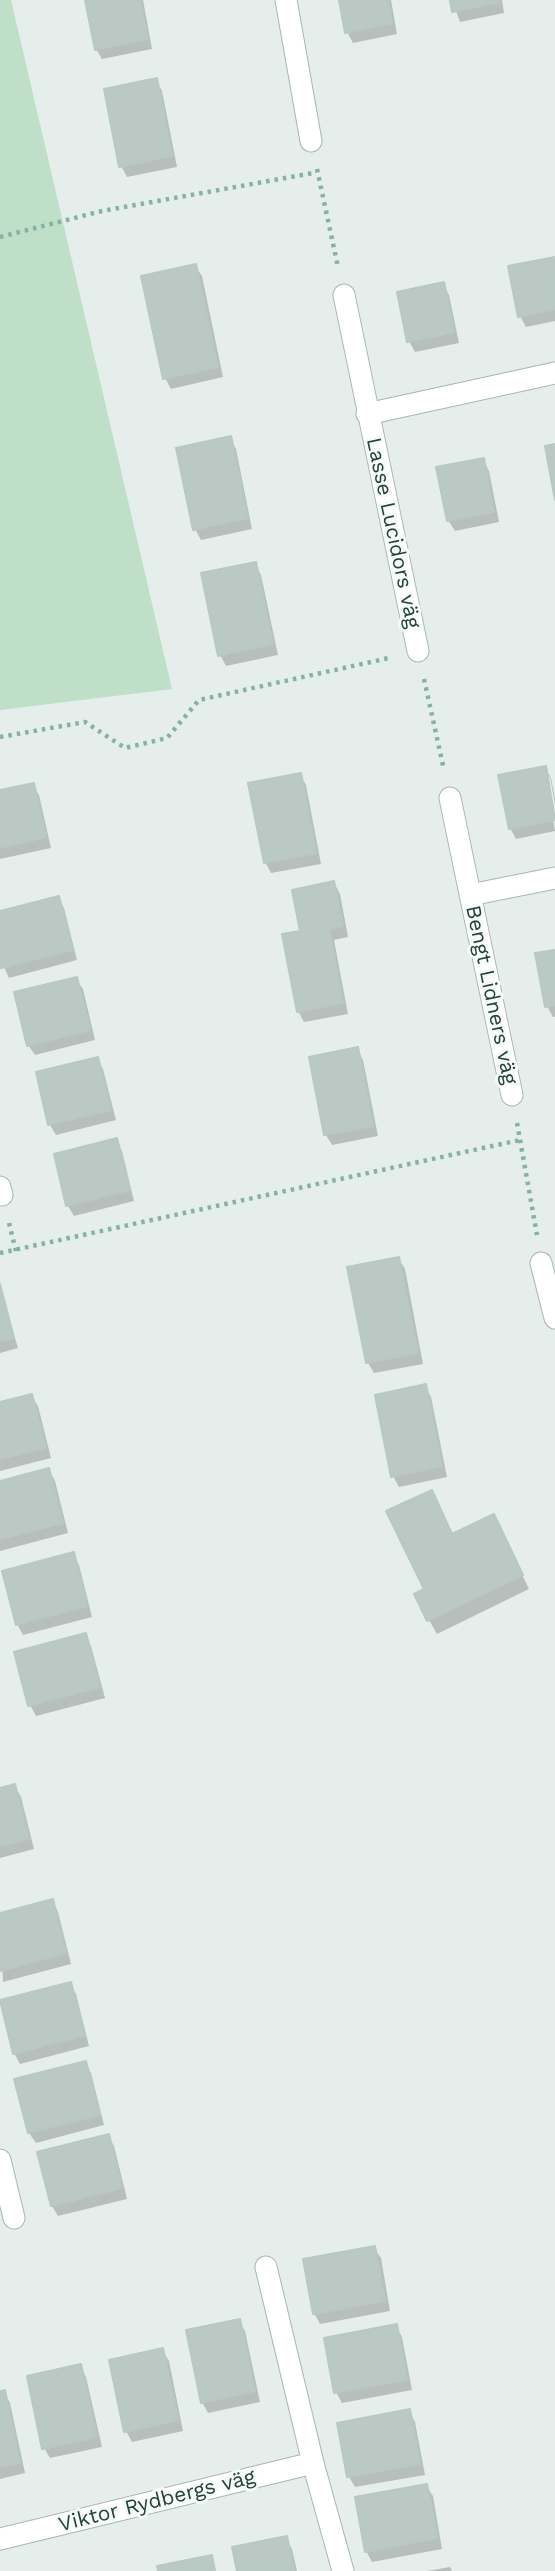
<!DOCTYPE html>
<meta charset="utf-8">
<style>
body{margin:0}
canvas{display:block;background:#e5eeeb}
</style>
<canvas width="555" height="2571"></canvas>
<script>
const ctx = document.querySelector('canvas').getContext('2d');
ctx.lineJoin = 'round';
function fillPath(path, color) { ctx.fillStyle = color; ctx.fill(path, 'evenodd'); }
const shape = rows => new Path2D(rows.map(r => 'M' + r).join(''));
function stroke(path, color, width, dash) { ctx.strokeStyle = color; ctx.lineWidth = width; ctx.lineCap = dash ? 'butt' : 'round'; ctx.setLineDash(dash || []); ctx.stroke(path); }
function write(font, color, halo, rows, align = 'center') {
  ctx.font = font + ' "Work Sans",sans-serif'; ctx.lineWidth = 6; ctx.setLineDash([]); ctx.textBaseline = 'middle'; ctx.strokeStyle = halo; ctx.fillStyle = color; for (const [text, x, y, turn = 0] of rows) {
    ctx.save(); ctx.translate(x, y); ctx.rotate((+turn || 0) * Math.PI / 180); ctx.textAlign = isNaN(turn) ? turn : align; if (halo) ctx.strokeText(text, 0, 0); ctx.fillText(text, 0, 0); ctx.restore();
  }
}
const green = shape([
 [0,0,11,0,172,689,0,710]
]);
const shadow = shape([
 [87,0,143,0,152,49,102,59,96,49],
 [341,0,391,0,397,34,353,43,347,32],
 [452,0,502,0,504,13,460,22],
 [156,80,162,91,177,167,127,177,121,166],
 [555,260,555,321,526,327,520,316],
 [195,266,202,276,223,377,171,389,165,378],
 [443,284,449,295,459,343,415,352,409,341],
 [230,438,236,449,252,529,201,540,195,529],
 [483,460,489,471,499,522,455,531,448,520],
 [255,564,261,575,278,655,226,666,220,655],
 [545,768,551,778,555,799,555,805,550,777,546,777,555,831,516,839,510,828],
 [300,775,306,785,321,864,271,873,265,862],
 [33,785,39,795,51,848,0,859,0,792],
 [334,883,340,894,348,937,334,940,348,1014,304,1022,298,1011,302,932],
 [58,898,64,908,77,960,9,978,0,958,0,913],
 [555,951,555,1017,553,1017,547,1006],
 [76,979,83,989,95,1040,35,1055,28,1045],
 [357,1049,363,1060,378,1136,332,1145,326,1135,311,1058],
 [97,1059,103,1069,116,1120,56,1135,50,1125,38,1073],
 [116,1140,122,1151,134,1201,74,1216,68,1206,56,1155],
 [399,1259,405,1269,423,1364,374,1373,368,1363,349,1269],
 [0,1288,18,1348,0,1353],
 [425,1386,431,1397,447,1477,399,1487,393,1476],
 [31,1396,38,1406,51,1458,0,1471,0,1404],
 [49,1470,55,1481,68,1533,0,1551,0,1483],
 [439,1506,453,1535,501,1531,529,1589,437,1634,429,1620,426,1590],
 [73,1554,79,1565,92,1617,23,1635,17,1624],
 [85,1635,91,1646,105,1698,36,1716,30,1705],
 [15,1786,21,1797,34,1849,0,1858,0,1790],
 [52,1901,58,1912,71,1964,3,1982,0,1915],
 [70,1984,76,1994,89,2046,20,2064,14,2053],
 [85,2063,91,2073,104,2125,36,2143,29,2133,16,2081],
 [108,2136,114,2146,127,2199,58,2216,52,2206],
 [374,2248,381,2258,390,2311,320,2324,314,2313],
 [239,2321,245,2331,260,2402,208,2413,202,2402],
 [396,2326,402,2337,412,2390,342,2403,336,2392],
 [162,2350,169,2361,183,2431,132,2442,126,2431],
 [80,2366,86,2377,102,2447,50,2458,44,2448],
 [4,2392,10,2403,25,2473,0,2479,0,2393],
 [409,2411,415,2422,425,2475,355,2487,349,2477,339,2424],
 [426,2486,433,2496,442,2549,372,2562,366,2551],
 [286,2538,292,2549,297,2571,239,2571],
 [450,2567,452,2571,427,2571]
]);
const building = shape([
 [85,0,140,0,148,39,95,50,85,0],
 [339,0,388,0,392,23,345,33,339,0],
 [450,0,499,0,500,2,452,12,450,0],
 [157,78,172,156,119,167,104,89,157,78],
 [555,257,555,309,518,317,508,266,555,257],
 [196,264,218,367,163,379,141,276,196,264],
 [444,282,454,332,407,342,397,292,444,282],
 [231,436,248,518,193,530,176,448,231,436],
 [555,444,555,500,545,446,555,444],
 [484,458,494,512,447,521,436,467,484,458],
 [256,562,273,644,218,656,201,573,256,562],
 [546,766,555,820,509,829,498,775,546,766],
 [301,773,316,853,264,863,248,783,301,773],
 [34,783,46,837,0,848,0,790,34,783],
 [334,881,343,926,329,929,343,1003,297,1012,282,934,300,931,292,890,334,881],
 [59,896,73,950,1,968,0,911,59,896],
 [555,950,555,1005,545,1007,535,953,555,950],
 [77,977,90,1030,27,1046,14,992,77,977],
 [358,1047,373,1126,324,1135,309,1057,358,1047],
 [98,1057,111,1110,48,1125,36,1072,98,1057],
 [117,1138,130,1190,66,1206,54,1154,117,1138],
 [399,1257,418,1353,366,1363,347,1267,399,1257],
 [0,1284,14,1338,0,1341,0,1284],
 [426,1384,442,1466,391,1477,375,1395,426,1384],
 [32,1394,46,1448,0,1459,0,1402,32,1394],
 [49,1468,63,1523,0,1539,0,1481,49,1468],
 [432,1490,452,1534,494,1514,523,1575,427,1621,414,1594,424,1589,386,1511,432,1490],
 [74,1552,87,1606,16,1625,2,1571,74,1552],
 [86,1633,100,1687,28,1706,14,1652,86,1633],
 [15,1784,29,1839,0,1846,0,1788,15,1784],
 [53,1899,66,1953,0,1971,0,1913,53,1899],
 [71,1982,85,2035,13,2054,0,2000,71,1982],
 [86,2061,100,2115,28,2133,14,2079,86,2061],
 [109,2134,122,2188,51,2206,37,2152,109,2134],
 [375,2246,385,2301,313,2314,303,2259,375,2246],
 [240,2319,255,2391,201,2403,186,2330,240,2319],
 [397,2324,407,2380,334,2393,324,2338,397,2324],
 [163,2348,178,2420,124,2432,109,2360,163,2348],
 [81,2364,97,2437,42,2449,27,2376,81,2364],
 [5,2390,20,2463,0,2467,0,2391,5,2390],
 [410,2409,420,2464,347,2477,337,2423,410,2409],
 [427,2484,438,2538,365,2552,355,2497,427,2484],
 [287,2536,294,2571,237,2571,232,2547,287,2536],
 [212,2555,215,2571,158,2571,157,2566,212,2555]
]);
const path = shape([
 [317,169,338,267],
 [0,237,102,211,313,173],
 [424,679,444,770],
 [0,737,85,722,125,748,167,738,199,700,389,658],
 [517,1123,537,1235],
 [9,1223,16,1251],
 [0,1253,520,1140]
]);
const minor = shape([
 [286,0,311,141],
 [344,295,418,651],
 [367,414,555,373],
 [450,798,512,1095],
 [470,895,555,878],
 [0,1187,2,1195],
 [541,1263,555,1318],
 [0,2160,14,2218],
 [266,2267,313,2463,343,2571],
 [0,2539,313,2463]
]);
const streetNames = [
 ["Lasse Lucidors väg",393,533,78],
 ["Bengt Lidners väg",491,995,78],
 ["Viktor Rydbergs väg",157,2501,-14]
];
fillPath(green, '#bfdfc8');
fillPath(shadow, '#0003');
fillPath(building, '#bac9c4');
stroke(building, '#b8c8c2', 2);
stroke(minor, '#a7b7b2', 23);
stroke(path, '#86b2a5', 4.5, [3.5, 5]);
stroke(minor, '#fff', 21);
write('21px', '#24413a', '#f6fbf8', streetNames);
</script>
